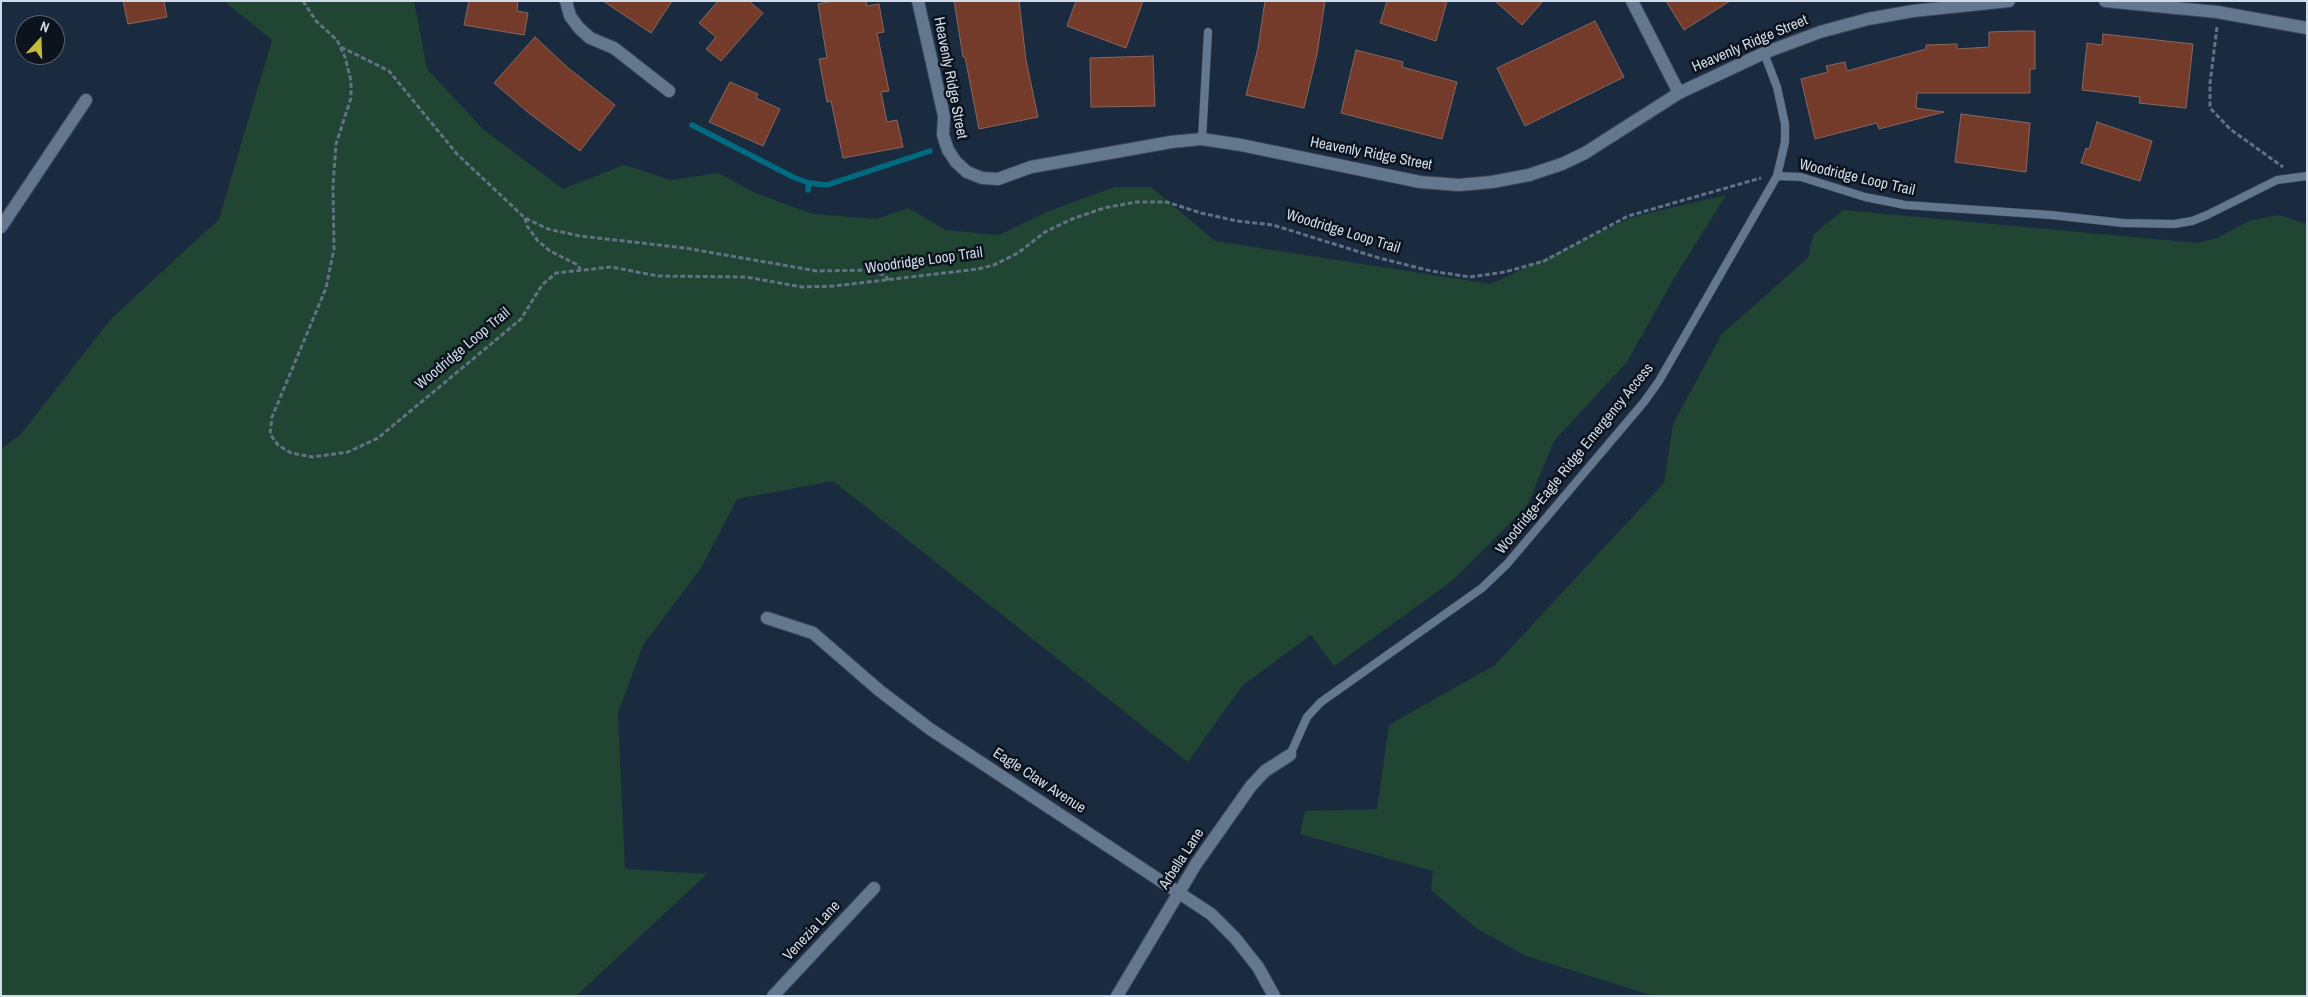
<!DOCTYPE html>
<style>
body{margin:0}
#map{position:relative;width:2308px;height:997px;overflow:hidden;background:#1a2b40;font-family:"Archivo Narrow",sans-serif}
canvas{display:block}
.frame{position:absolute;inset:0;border:2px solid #d1dcea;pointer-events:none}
.north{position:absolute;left:15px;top:15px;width:50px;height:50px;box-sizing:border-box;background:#0c131c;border:1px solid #5b636e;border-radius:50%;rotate:20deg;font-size:14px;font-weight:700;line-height:20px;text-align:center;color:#d1dcea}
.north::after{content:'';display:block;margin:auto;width:18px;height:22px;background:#c5bc3d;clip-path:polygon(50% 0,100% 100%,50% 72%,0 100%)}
</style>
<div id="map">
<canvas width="2308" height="997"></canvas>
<div class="frame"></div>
<div class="north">N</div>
</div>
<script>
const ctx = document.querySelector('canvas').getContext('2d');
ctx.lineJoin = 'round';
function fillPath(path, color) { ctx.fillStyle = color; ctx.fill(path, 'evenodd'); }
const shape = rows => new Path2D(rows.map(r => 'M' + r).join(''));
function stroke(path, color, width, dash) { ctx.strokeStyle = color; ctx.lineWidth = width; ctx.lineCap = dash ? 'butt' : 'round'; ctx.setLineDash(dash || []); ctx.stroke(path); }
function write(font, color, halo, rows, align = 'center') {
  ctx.font = font + ' "Archivo Narrow",sans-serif'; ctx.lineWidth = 5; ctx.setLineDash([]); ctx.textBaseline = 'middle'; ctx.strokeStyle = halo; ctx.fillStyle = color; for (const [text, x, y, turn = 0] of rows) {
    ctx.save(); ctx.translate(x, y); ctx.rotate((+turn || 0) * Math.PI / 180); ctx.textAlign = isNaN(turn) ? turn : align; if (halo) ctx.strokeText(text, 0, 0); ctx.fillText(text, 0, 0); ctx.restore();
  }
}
const green = shape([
 [224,1,414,1,427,69,484,130,563,189,624,165,671,180,718,173,753,192,812,214,877,219,908,208,946,230,999,235,1049,211,1115,187,1151,187,1215,241,1491,284,1632,217,1726,195,1673,280,1627,362,1554,441,1527,506,1452,581,1334,666,1311,635,1242,686,1188,762,833,481,737,499,701,568,643,645,618,713,625,869,707,874,576,996,1,996,1,449,20,435,111,319,219,219,272,40],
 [1843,210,2197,243,2217,238,2249,221,2278,215,2307,224,2307,996,1654,996,1526,956,1476,928,1431,890,1433,871,1300,834,1305,811,1377,809,1389,725,1495,665,1664,483,1673,424,1722,334,1808,258,1813,235]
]);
const stream = shape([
 [692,125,793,177,809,183],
 [808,190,809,183,827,185,930,151]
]);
const building = shape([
 [123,1,164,1,167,17,128,24,123,1],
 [469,1,518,1,517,11,528,13,524,35,464,25,469,1],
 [603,1,672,1,651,33,603,1],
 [718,1,749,1,763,13,721,61,706,49,716,37,699,23,718,1],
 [833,1,866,1,867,6,879,4,884,32,877,33,889,91,881,92,887,122,897,120,903,147,843,158,831,101,827,102,819,59,827,58,818,4,833,1],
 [954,1,1019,1,1026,60,1038,117,979,129,965,57,963,57,954,1],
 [1076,1,1143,1,1126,48,1067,26,1076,1],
 [1265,1,1325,1,1317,54,1304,108,1246,95,1258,48,1265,1],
 [1387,1,1447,1,1436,41,1380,23,1387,1],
 [1495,1,1543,1,1522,25,1495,1],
 [1666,1,1730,1,1684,30,1666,1],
 [1595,21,1624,77,1525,126,1497,68,1595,21],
 [2020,31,2035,31,2035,69,2030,69,2030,93,1917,93,1916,108,1944,112,1879,129,1877,123,1815,139,1801,79,1828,72,1826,66,1845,62,1847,71,1926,49,1926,45,1957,44,1957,49,1989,47,1989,32,2020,31],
 [2103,34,2193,44,2186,108,2139,103,2140,97,2082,90,2087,43,2102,45,2103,34],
 [535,37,567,67,615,105,580,151,530,114,494,83,535,37],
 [1356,50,1403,62,1402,67,1457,82,1442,139,1341,113,1356,50],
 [1153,56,1155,106,1091,107,1090,58,1153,56],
 [730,82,758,94,756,98,780,109,763,146,709,122,730,82],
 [1961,114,2030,123,2026,172,1955,162,1961,114],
 [2097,122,2152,141,2140,181,2081,163,2086,148,2089,149,2097,122]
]);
const path = shape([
 [303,1,316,21,337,40,345,57,351,81,351,98,336,144,333,186,334,249,326,288,272,417,270,434,278,445,291,453,313,457,348,452,378,438,521,319,542,285,556,273,611,267,658,276,746,277,802,287,834,286,978,269,994,265,1018,253,1045,232,1072,219,1104,208,1136,202,1167,202,1201,213,1237,221,1273,225,1379,258,1431,271,1470,277,1505,272,1544,261,1628,216,1761,178],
 [2217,27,2210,83,2210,108,2230,129,2283,167],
 [341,47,389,71,457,154,525,218,548,229,580,236,685,248,817,271,870,270,886,276,888,280],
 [525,218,527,226,538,241,550,251,578,265,580,269]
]);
const lane = shape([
 [1202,139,1208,32],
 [1777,176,1801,177,1865,197,1905,205,2051,215,2123,223,2174,224,2192,221,2207,215,2277,180,2307,176],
 [1290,755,1307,717,1321,702,1482,588,1507,564,1644,402,1659,381,1777,176,1785,142,1785,124,1777,87,1764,53]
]);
const street = shape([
 [566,1,570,16,579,28,590,38,614,48,669,91],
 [918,1,944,116,943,135,948,150,956,162,967,172,982,178,998,179,1031,167,1171,142,1202,139,1241,145,1420,182,1459,185,1492,182,1529,175,1562,164,1585,153,1679,93,1764,53,1820,32,1868,19,1913,11,2009,1],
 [1632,1,1679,93],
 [2105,1,2217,12,2307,28],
 [1,227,86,100],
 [767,618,813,633,880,691,930,729,1211,914,1235,938,1258,967,1274,996],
 [773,996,874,888],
 [1117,996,1196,864,1251,786,1265,771,1290,755]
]);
const streetNames = [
 ["Heavenly Ridge Street",1750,44,-23],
 ["Heavenly Ridge Street",950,78,79],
 ["Heavenly Ridge Street",1371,154,11],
 ["Woodridge Loop Trail",1857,178,13],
 ["Woodridge Loop Trail",1343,232,17],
 ["Woodridge Loop Trail",924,261,-8],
 ["Woodridge Loop Trail",463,349,-40],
 ["Woodridge-Eagle Ridge Emergency Access",1575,459,-51],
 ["Eagle Claw Avenue",1039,781,33],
 ["Arbella Lane",1182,859,-57],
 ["Venezia Lane",812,931,-47]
];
fillPath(green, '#204532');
stroke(stream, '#006b7e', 5.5);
fillPath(building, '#753b2a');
stroke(building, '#88675e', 1);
stroke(lane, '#394759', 9);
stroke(street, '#394759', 14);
stroke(path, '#627183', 3, [5, 2.5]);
stroke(lane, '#63778f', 8);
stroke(street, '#63778f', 12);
write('15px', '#d1dcea', '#0c131c', streetNames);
</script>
